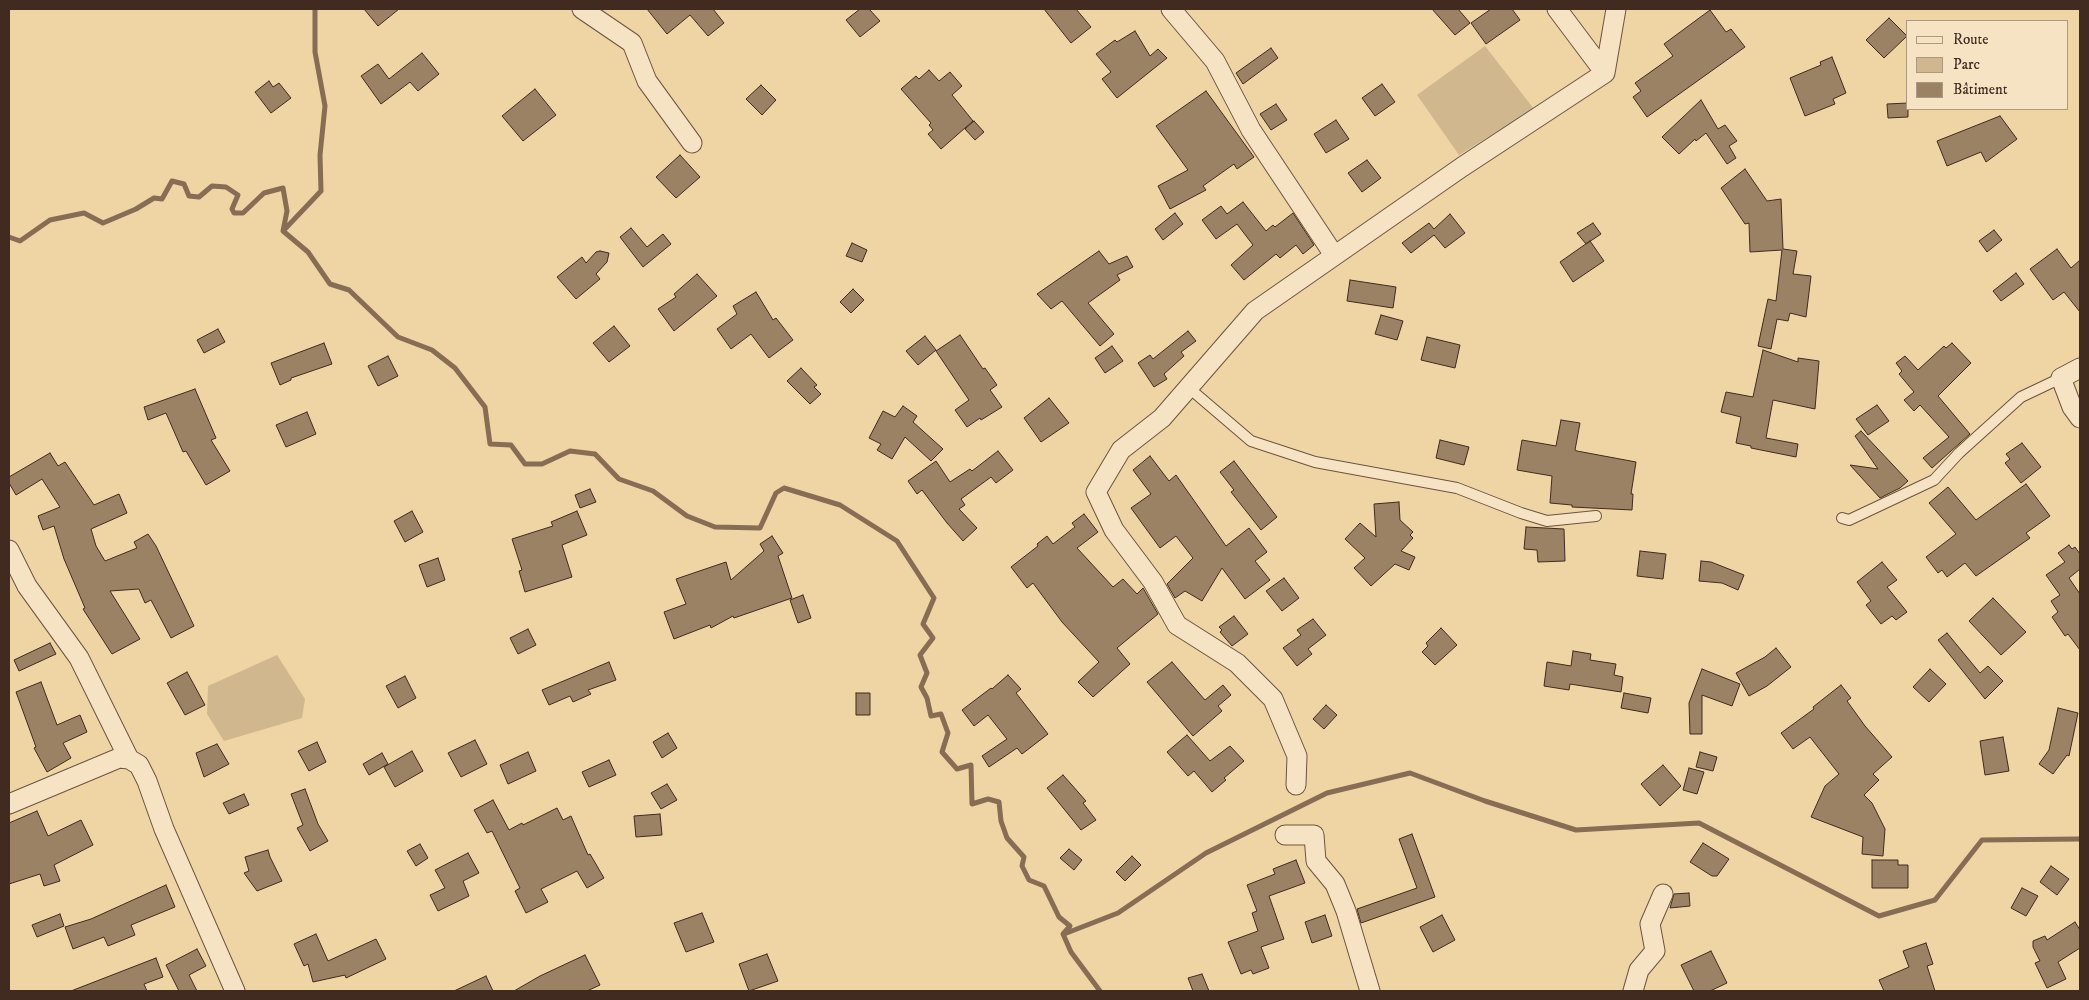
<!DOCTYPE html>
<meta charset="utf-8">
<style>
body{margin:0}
#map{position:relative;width:2089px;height:1000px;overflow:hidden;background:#efd4a4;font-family:"IM FELL DW Pica",serif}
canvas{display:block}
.frame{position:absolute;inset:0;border:10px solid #412a20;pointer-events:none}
.legend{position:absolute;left:1906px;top:20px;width:162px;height:90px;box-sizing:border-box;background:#f5e3c4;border:1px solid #ad9982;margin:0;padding:6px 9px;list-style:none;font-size:15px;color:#412a20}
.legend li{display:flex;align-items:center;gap:10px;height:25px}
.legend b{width:25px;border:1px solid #ad9982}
</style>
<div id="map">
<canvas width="2089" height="1000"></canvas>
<div class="frame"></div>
<ul class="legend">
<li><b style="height:6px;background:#f5e3c4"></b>Route</li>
<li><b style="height:14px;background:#d1b78e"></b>Parc</li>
<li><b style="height:14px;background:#9b8265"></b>Bâtiment</li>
</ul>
</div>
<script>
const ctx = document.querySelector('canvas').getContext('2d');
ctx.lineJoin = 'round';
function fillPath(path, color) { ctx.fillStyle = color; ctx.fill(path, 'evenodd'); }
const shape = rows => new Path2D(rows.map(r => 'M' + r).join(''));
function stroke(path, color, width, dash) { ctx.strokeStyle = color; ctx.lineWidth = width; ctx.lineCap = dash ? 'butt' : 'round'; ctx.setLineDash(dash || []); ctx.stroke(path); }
const green = shape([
 [1485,46,1534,109,1459,155,1417,95],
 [277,655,305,699,302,718,224,741,207,714,208,686]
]);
const stream = shape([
 [284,230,321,191,320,155,325,106,315,52,315,9],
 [9,237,20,241,50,220,84,213,103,223,136,209,154,198,162,199,172,181,184,184,189,196,199,197,212,186,226,187,238,195,232,209,234,213,243,213,264,193,283,188,287,211,283,231,308,252,330,284,349,290,398,337,432,350,455,368,485,407,490,444,511,445,525,464,542,464,570,451,595,454,619,479,653,491,687,516,715,527,760,528,776,493,784,488,840,505,897,541,934,598,923,624,933,638,920,655,927,673,921,687,927,698,931,716,941,714,948,733,942,752,957,769,971,765,972,804,988,799,999,802,1001,821,1007,838,1024,857,1022,866,1029,880,1044,886,1059,917,1070,926,1063,934,1071,952,1100,991],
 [1064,934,1118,913,1206,853,1327,793,1410,773,1485,801,1576,830,1699,823,1879,916,1935,900,1982,840,2080,839]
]);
const building = shape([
 [364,9,399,9,378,26,364,9],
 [647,9,713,9,724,23,708,36,690,15,667,34,647,9],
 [860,9,869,9,880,21,860,37,846,20,860,9],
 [1044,9,1076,9,1091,27,1071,43,1044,9],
 [1432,9,1458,9,1470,23,1455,35,1432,9],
 [1491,9,1512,9,1520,20,1486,44,1471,23,1491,9],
 [1710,10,1726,32,1731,29,1745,47,1647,117,1633,97,1641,91,1635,83,1673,56,1664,44,1710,10],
 [1889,18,1907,36,1884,58,1866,40,1889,18],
 [1135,31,1150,56,1158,49,1167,58,1117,98,1102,79,1111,72,1096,54,1115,40,1117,42,1135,31],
 [1271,48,1278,58,1243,84,1236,73,1271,48],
 [422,53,439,74,418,91,410,82,381,104,361,76,378,64,389,79,422,53],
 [1832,57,1846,93,1833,99,1835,104,1805,116,1790,78,1821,65,1820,62,1832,57],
 [929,70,939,81,950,72,962,86,952,95,973,121,941,149,928,134,933,130,929,125,931,123,901,89,916,76,919,79,929,70],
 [269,81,273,87,279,83,291,98,271,113,255,92,269,81],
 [1382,84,1395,102,1375,116,1362,98,1382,84],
 [761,85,776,100,762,115,746,99,761,85],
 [535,89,556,115,523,141,502,116,535,89],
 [1206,91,1254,157,1237,169,1234,164,1203,186,1206,190,1170,209,1158,186,1188,170,1156,126,1206,91],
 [1701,100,1718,129,1725,125,1737,141,1729,146,1736,158,1727,164,1706,133,1696,141,1695,139,1679,154,1662,137,1701,100],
 [1908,103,1908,117,1888,118,1887,104,1908,103],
 [1276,104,1287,120,1271,130,1260,114,1276,104],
 [2000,116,2017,139,1986,162,1981,152,1947,166,1937,141,2000,116],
 [1336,120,1349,139,1326,153,1314,134,1336,120],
 [974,121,984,132,975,140,965,129,974,121],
 [680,155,700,177,676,198,656,177,680,155],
 [1367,160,1381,178,1362,192,1348,173,1367,160],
 [1745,169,1767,201,1781,199,1783,249,1797,251,1793,274,1811,276,1806,317,1790,313,1788,321,1777,319,1771,349,1758,346,1768,299,1776,301,1782,250,1750,252,1749,223,1745,224,1721,188,1745,169],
 [1243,202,1266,231,1273,225,1275,227,1293,213,1314,245,1303,254,1296,245,1280,258,1276,254,1244,280,1231,265,1253,245,1237,224,1216,239,1202,220,1221,206,1227,214,1243,202],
 [1175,213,1183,224,1163,240,1155,229,1175,213],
 [1450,214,1465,233,1445,248,1434,235,1411,253,1402,243,1429,223,1434,229,1450,214],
 [1593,223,1601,234,1586,244,1577,233,1593,223],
 [631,228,647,247,663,234,671,244,643,267,620,237,631,228],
 [1994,230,2002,240,1987,252,1979,241,1994,230],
 [1590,241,1604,261,1573,282,1560,262,1590,241],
 [852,243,867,250,862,262,846,256,852,243],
 [2057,249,2071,268,2080,260,2080,312,2064,292,2053,300,2030,269,2057,249],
 [600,251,609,253,607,262,596,274,600,279,576,299,557,277,582,257,586,263,596,252,600,251],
 [1099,251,1109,264,1127,256,1133,267,1117,275,1120,280,1088,303,1114,334,1100,346,1062,301,1051,309,1037,294,1099,251],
 [2016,273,2024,284,2001,301,1993,291,2016,273],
 [697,274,717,296,674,331,658,309,676,297,674,294,697,274],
 [1350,280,1396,287,1393,308,1347,301,1350,280],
 [853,289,864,300,851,313,840,302,853,289],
 [756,292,773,320,776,318,793,340,769,358,751,334,731,349,717,329,737,314,733,306,756,292],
 [1381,315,1403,321,1397,340,1375,334,1381,315],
 [614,326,630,346,609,362,593,343,614,326],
 [218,329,225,342,204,353,197,340,218,329],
 [1188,331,1196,341,1181,352,1184,356,1164,374,1167,379,1154,387,1138,363,1150,355,1153,359,1188,331],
 [960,335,983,369,985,368,997,385,990,390,1002,407,981,420,980,418,967,427,955,410,969,400,936,351,960,335],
 [925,336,936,350,918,365,906,351,925,336],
 [1427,337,1460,345,1455,368,1421,360,1427,337],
 [324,343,332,364,291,378,291,380,280,385,271,363,324,343],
 [1952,343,1971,363,1938,396,1970,434,1932,468,1923,458,1949,437,1920,405,1914,411,1904,400,1914,392,1899,374,1902,371,1896,363,1905,356,1918,370,1944,346,1946,348,1952,343],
 [1112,346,1123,361,1105,373,1095,358,1112,346],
 [1763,350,1798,362,1798,358,1819,361,1815,409,1773,400,1766,438,1798,444,1796,457,1751,448,1751,446,1736,443,1741,417,1721,412,1726,392,1753,397,1763,350],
 [388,356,398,376,378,386,368,366,388,356],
 [801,368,817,385,814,387,821,394,810,404,787,381,801,368],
 [195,389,216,438,211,440,230,471,206,485,186,451,183,452,166,413,148,420,144,407,195,389],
 [1049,398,1069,423,1041,442,1024,418,1049,398],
 [1877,405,1889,421,1868,435,1856,419,1877,405],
 [903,406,917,416,913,422,943,449,931,461,905,437,892,459,877,450,881,444,869,438,883,411,895,417,903,406],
 [307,412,316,434,286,447,276,425,307,412],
 [1561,420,1580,423,1575,450,1577,451,1636,462,1631,494,1633,494,1632,510,1572,507,1572,505,1550,503,1552,476,1517,470,1522,440,1556,446,1561,420],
 [1861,431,1908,481,1900,488,1880,498,1850,465,1878,469,1855,436,1861,431],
 [1440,440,1469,447,1464,465,1436,458,1440,440],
 [2022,443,2041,467,2021,483,2005,463,2010,459,2006,454,2022,443],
 [998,451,1013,470,996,483,991,477,961,499,965,505,959,509,977,528,963,541,947,523,922,490,917,494,908,481,936,461,950,482,970,469,972,471,998,451],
 [50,453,58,466,65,462,94,505,119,494,127,513,91,529,96,546,105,561,137,548,134,542,148,534,156,546,194,626,171,638,151,600,145,603,139,589,110,591,140,639,112,654,83,609,85,608,64,559,54,526,43,530,38,516,60,507,42,479,16,495,9,483,9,477,50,453],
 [1150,456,1169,481,1176,475,1226,546,1249,528,1267,552,1255,561,1270,580,1245,599,1222,568,1202,601,1185,591,1175,598,1167,584,1193,558,1176,536,1160,548,1131,508,1151,494,1133,470,1150,456],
 [1234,461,1277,517,1261,530,1231,492,1234,490,1220,472,1234,461],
 [2026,484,2050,516,2026,533,2030,538,1976,576,1965,563,1947,577,1942,570,1938,573,1926,557,1956,534,1929,503,1948,487,1976,520,2026,484],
 [590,489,596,502,580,508,575,495,590,489],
 [1399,502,1400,520,1413,532,1410,535,1413,538,1401,551,1415,557,1409,570,1395,564,1371,586,1354,568,1365,558,1345,539,1360,523,1376,537,1374,504,1399,502],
 [412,511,423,532,405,542,394,521,412,511],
 [577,511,587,535,562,545,572,577,525,592,519,571,522,570,512,539,553,526,551,522,577,511],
 [1084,514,1098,532,1077,548,1113,587,1123,579,1137,594,1143,588,1158,614,1117,648,1130,664,1093,697,1078,682,1099,662,1062,622,1033,583,1027,588,1011,567,1038,546,1037,544,1047,536,1053,544,1075,527,1072,523,1084,514],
 [1526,527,1564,529,1565,561,1538,562,1537,550,1524,549,1526,527],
 [772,536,783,553,778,556,792,598,734,618,733,616,711,628,710,625,674,639,664,612,686,604,676,579,726,562,731,580,764,551,760,544,772,536],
 [2069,545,2072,549,2075,547,2080,554,2080,569,2069,578,2080,594,2080,650,2068,634,2065,636,2052,617,2058,612,2051,601,2060,595,2046,575,2065,562,2058,553,2069,545],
 [1640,551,1666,554,1663,579,1637,576,1640,551],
 [438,558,445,580,427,587,419,565,438,558],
 [1701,561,1711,562,1744,575,1738,590,1722,583,1699,581,1701,561],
 [1882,562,1897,580,1887,587,1907,612,1896,620,1892,616,1881,624,1866,605,1871,601,1857,582,1882,562],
 [1284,578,1299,598,1282,611,1266,591,1284,578],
 [803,595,811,618,798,623,790,600,803,595],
 [1993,598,2026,632,2001,655,1969,621,1993,598],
 [1234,616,1248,634,1232,646,1220,632,1222,630,1219,627,1234,616],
 [1313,619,1326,635,1308,649,1312,654,1297,666,1283,648,1301,635,1297,630,1313,619],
 [1441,628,1457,645,1435,665,1422,652,1428,646,1426,643,1441,628],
 [528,629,536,645,518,654,510,638,528,629],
 [1947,633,1980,673,1988,666,2003,681,1985,699,1938,640,1947,633],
 [50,643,56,654,19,671,14,660,50,643],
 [1776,648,1791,667,1767,686,1749,696,1736,673,1765,657,1776,648],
 [1573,651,1591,654,1590,660,1616,664,1614,675,1623,677,1621,692,1570,684,1569,690,1544,686,1547,662,1571,666,1573,651],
 [609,662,616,680,588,690,591,694,573,702,570,696,549,705,542,690,609,662],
 [1172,662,1205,700,1223,685,1231,695,1218,706,1222,711,1193,736,1147,682,1172,662],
 [1702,669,1740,684,1732,706,1702,695,1702,734,1690,734,1689,703,1702,669],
 [1930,669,1946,684,1929,702,1913,687,1930,669],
 [187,672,205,705,185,715,167,683,187,672],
 [1008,675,1021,689,1016,693,1048,734,1022,754,1017,748,989,767,982,756,1007,739,988,715,974,726,962,710,991,688,992,689,1008,675],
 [405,676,416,698,398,708,386,686,405,676],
 [41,682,57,725,80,715,87,732,63,743,71,758,47,772,34,748,36,747,16,692,41,682],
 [1841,685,1851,698,1847,701,1865,726,1892,757,1873,774,1879,780,1864,795,1872,803,1885,829,1883,856,1862,854,1863,837,1811,817,1825,786,1839,774,1810,737,1793,749,1781,733,1814,709,1813,707,1841,685],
 [856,693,870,693,870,715,856,715,856,693],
 [1624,693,1651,698,1648,713,1621,708,1624,693],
 [1326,705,1337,715,1324,729,1313,719,1326,705],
 [2058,708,2078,713,2069,756,2067,755,2053,774,2039,764,2049,750,2058,708],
 [668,733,677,748,662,758,653,742,668,733],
 [1187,735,1210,761,1230,746,1244,761,1224,778,1226,780,1212,792,1194,771,1188,776,1167,752,1187,735],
 [2003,737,2009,771,1985,775,1980,741,2003,737],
 [475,740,487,764,461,777,448,753,475,740],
 [317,742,326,762,309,771,298,751,317,742],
 [217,744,229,764,204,777,196,753,217,744],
 [412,751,423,771,395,787,384,767,412,751],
 [528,752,536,771,508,784,500,765,528,752],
 [1700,752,1717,757,1713,771,1696,767,1700,752],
 [382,753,388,764,369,775,363,764,382,753],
 [609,760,616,775,589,787,582,772,609,760],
 [1663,765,1681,786,1660,806,1641,784,1663,765],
 [1689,768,1704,772,1697,794,1683,790,1689,768],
 [1063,775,1086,801,1083,803,1096,820,1081,830,1047,788,1063,775],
 [667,784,677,800,661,809,651,793,667,784],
 [305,789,318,824,328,841,310,851,297,828,303,825,291,794,305,789],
 [244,794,249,805,229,814,223,803,244,794],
 [493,800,509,830,522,823,523,825,557,808,563,820,571,816,588,855,590,854,604,878,587,888,577,871,541,889,548,902,526,913,515,891,520,888,492,831,487,833,474,810,493,800],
 [37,811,48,836,81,820,93,845,54,865,60,881,44,886,40,874,9,884,9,823,37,811],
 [660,814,662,835,636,837,634,816,660,814],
 [1412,834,1435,897,1361,923,1357,909,1417,888,1399,839,1412,834],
 [1703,843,1729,859,1717,876,1712,876,1690,862,1703,843],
 [420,844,428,858,416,866,407,851,420,844],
 [1069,849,1082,860,1074,870,1060,858,1069,849],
 [268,850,270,857,282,881,257,891,244,873,249,871,245,857,268,850],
 [468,853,479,873,463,881,469,896,438,911,430,895,445,888,435,870,468,853],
 [1132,856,1141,865,1125,881,1116,872,1132,856],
 [1296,860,1305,883,1269,896,1284,939,1261,947,1269,968,1253,974,1251,970,1241,974,1228,942,1258,931,1252,913,1257,911,1247,885,1275,874,1273,869,1296,860],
 [1872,860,1898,860,1898,865,1908,865,1908,888,1872,888,1872,860],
 [2051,866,2069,879,2057,895,2040,882,2051,866],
 [166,885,175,907,131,925,135,935,108,946,104,937,73,949,65,927,91,919,166,885],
 [2022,888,2038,896,2026,916,2011,908,2022,888],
 [1689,893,1690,906,1670,908,1674,894,1689,893],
 [702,913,714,942,686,952,674,923,702,913],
 [60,914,64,926,37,937,32,925,60,914],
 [1325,915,1332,936,1312,943,1305,922,1325,915],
 [1442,915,1455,940,1433,952,1420,927,1442,915],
 [2075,922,2080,930,2080,948,2058,962,2066,979,2047,988,2035,963,2040,961,2033,947,2033,941,2045,936,2047,940,2075,922],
 [316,934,328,961,376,939,386,959,346,978,345,975,313,982,308,964,304,966,294,944,316,934],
 [1926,943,1933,964,1927,966,1935,991,1884,991,1879,980,1909,967,1903,951,1926,943],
 [197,949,206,966,189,975,197,991,179,991,166,965,197,949],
 [1711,951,1727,983,1710,991,1694,991,1681,965,1711,951],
 [767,954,778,981,749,991,739,964,767,954],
 [585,955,600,985,587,991,514,991,540,976,585,955],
 [156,958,163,977,144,984,147,991,71,991,156,958],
 [1202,974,1209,991,1193,991,1188,978,1202,974],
 [486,976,493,991,454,991,486,976]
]);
const service = shape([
 [1189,388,1251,441,1315,462,1457,488,1521,513,1547,521,1596,516],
 [1842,518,1849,520,1934,480,1959,453,2021,397,2061,378]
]);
const minor = shape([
 [582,9,632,43,647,81,692,143],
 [1171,9,1215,61,1251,130,1334,255],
 [1557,9,1605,73],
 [2080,368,2061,378,2072,407,2080,418],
 [9,550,27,586,79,658,129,759],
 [1296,785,1297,756,1273,699,1237,663,1177,625,1153,582,1114,530,1096,492,1121,450,1162,418,1255,311,1462,167,1605,73,1616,9],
 [9,804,119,758,129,759,139,765,147,781,164,829,235,991],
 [1285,835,1314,835,1316,861,1335,884,1346,911,1370,991],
 [1633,991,1639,970,1655,951,1650,924,1663,894]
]);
fillPath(green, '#d1b78e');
stroke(stream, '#866d54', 5);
fillPath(building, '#9b8265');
stroke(building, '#412a20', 1);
stroke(service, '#6c5441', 12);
stroke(minor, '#6c5441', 21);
stroke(service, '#f5e3c4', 10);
stroke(minor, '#f5e3c4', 19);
</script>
